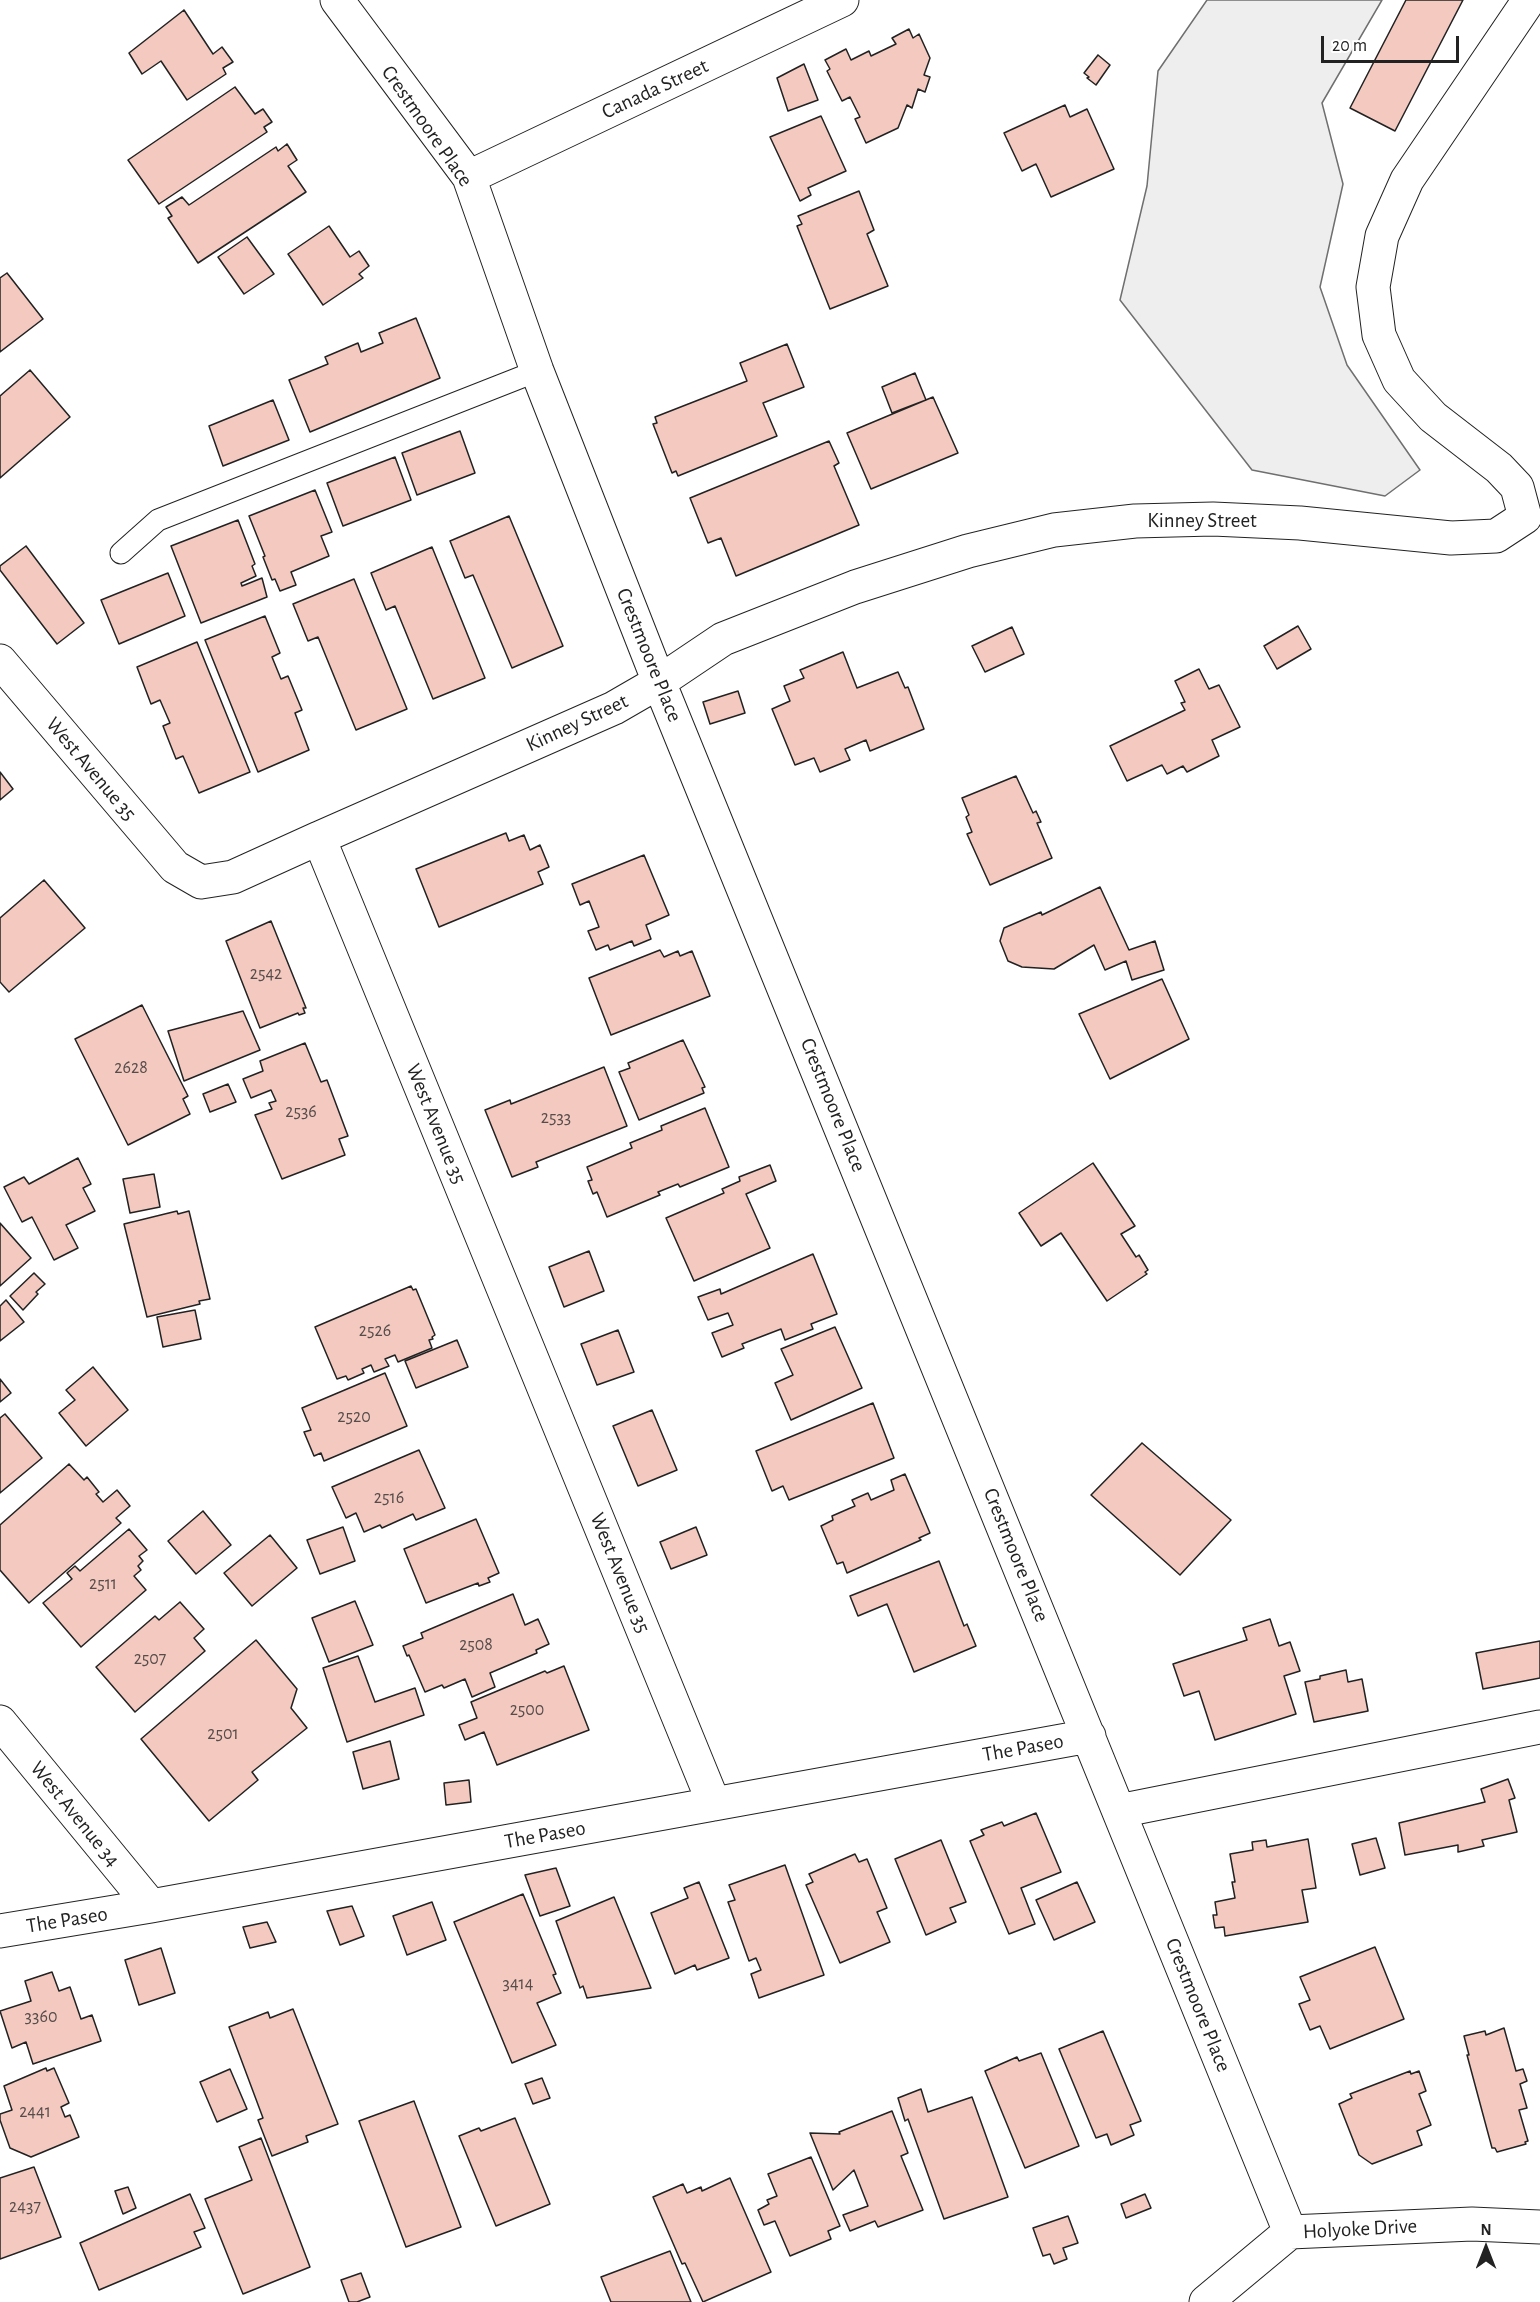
<!DOCTYPE html>
<style>
body{margin:0}
#map{position:relative;width:1540px;height:2302px;overflow:hidden;background:#fff;font-family:"Alegreya Sans",sans-serif}
canvas{display:block}
.north{position:absolute;left:1456px;top:2218px;width:60px;height:60px;-webkit-text-stroke:4px #fff;paint-order:stroke;rotate:0deg;font-size:16px;font-weight:700;line-height:24px;text-align:center;color:#222}
.north::after{content:'';display:block;margin:auto;width:21px;height:27px;background:#222;clip-path:polygon(50% 0,100% 100%,50% 72%,0 100%)}
.scale{position:absolute;left:1321px;top:36px;width:138px;height:27px;box-sizing:border-box;border:3px solid #222;border-top:0;padding-left:8px;font-size:18px;line-height:21px;white-space:nowrap;color:#222;-webkit-text-stroke:4px #fff;paint-order:stroke}
</style>
<div id="map">
<canvas width="1540" height="2302"></canvas>
<div class="north">N</div>
<div class="scale">20 m</div>
</div>
<script>
const ctx = document.querySelector('canvas').getContext('2d');
ctx.lineJoin = 'round';
function fillPath(path, color) { ctx.fillStyle = color; ctx.fill(path, 'evenodd'); }
const shape = rows => new Path2D(rows.map(r => 'M' + r).join(''));
function stroke(path, color, width, dash) { ctx.strokeStyle = color; ctx.lineWidth = width; ctx.lineCap = dash ? 'butt' : 'round'; ctx.setLineDash(dash || []); ctx.stroke(path); }
function write(font, color, halo, rows, align = 'center') {
  ctx.font = font + ' "Alegreya Sans",sans-serif'; ctx.lineWidth = 4.5; ctx.setLineDash([]); ctx.textBaseline = 'middle'; ctx.strokeStyle = halo; ctx.fillStyle = color; for (const [text, x, y, turn = 0] of rows) {
    ctx.save(); ctx.translate(x, y); ctx.rotate((+turn || 0) * Math.PI / 180); ctx.textAlign = isNaN(turn) ? turn : align; if (halo) ctx.strokeText(text, 0, 0); ctx.fillText(text, 0, 0); ctx.restore();
  }
}
const green = shape([
 [1207,0,1382,0,1322,103,1343,184,1320,287,1347,365,1420,470,1385,496,1252,470,1120,300,1147,186,1158,71,1207,0]
]);
const building = shape([
 [1406,0,1463,0,1395,131,1350,108,1406,0],
 [184,10,213,54,222,47,233,62,223,68,226,74,187,100,161,61,142,74,129,53,184,10],
 [909,29,913,38,919,34,930,58,924,75,930,77,925,92,918,89,912,108,907,105,898,128,866,143,855,119,860,117,850,97,842,101,827,71,830,69,825,60,846,49,851,60,869,51,871,56,896,44,892,38,909,29],
 [1098,55,1110,65,1096,85,1087,78,1089,77,1084,73,1098,55],
 [804,64,818,100,788,111,777,78,804,64],
 [235,87,255,114,263,109,272,122,264,127,267,132,159,204,128,160,235,87],
 [1065,105,1070,117,1087,109,1114,169,1051,197,1036,164,1022,171,1004,133,1065,105],
 [821,116,846,171,808,188,811,195,800,201,770,137,821,116],
 [287,144,297,160,288,166,306,192,198,263,168,218,172,216,166,207,182,197,189,205,276,147,278,151,287,144],
 [859,191,874,230,867,234,888,286,830,309,797,226,802,224,798,216,859,191],
 [329,226,350,257,359,251,369,266,359,274,363,278,323,305,288,254,329,226],
 [247,237,274,274,244,294,218,257,247,237],
 [7,273,43,319,0,352,0,278,7,273],
 [416,318,440,378,310,432,289,380,328,364,325,357,358,343,361,352,383,343,379,333,416,318],
 [787,344,804,387,763,403,777,436,678,476,676,471,672,473,653,424,657,423,655,417,747,381,740,363,787,344],
 [30,370,70,417,0,478,0,396,30,370],
 [915,373,926,400,892,413,882,387,915,373],
 [933,397,958,453,871,489,847,433,933,397],
 [273,400,289,440,223,466,209,426,273,400],
 [460,431,475,473,417,495,402,453,460,431],
 [829,441,839,463,834,466,859,525,736,576,721,538,708,543,690,498,829,441],
 [395,457,411,500,343,526,327,483,395,457],
 [315,490,332,532,321,536,329,556,291,572,296,585,280,591,275,579,272,580,263,557,265,556,249,516,315,490],
 [509,516,563,646,512,668,473,575,465,578,450,541,509,516],
 [238,520,255,564,252,566,256,576,241,583,242,586,262,578,267,597,201,623,171,546,238,520],
 [26,546,84,623,57,644,0,570,0,566,26,546],
 [432,547,485,678,433,699,395,606,386,610,371,573,432,547],
 [168,573,185,616,119,644,101,600,168,573],
 [354,579,407,709,356,730,318,637,308,641,293,604,354,579],
 [265,616,280,653,272,657,281,679,288,676,302,710,295,713,309,750,258,772,205,640,265,616],
 [1298,626,1311,649,1277,669,1264,646,1298,626],
 [1012,627,1024,654,985,672,972,646,1012,627],
 [197,642,250,772,199,793,183,756,176,759,163,726,170,723,160,700,151,704,137,667,197,642],
 [843,652,857,688,898,672,905,688,908,687,924,729,870,751,866,740,845,749,850,760,820,772,814,758,795,765,772,709,790,701,784,686,804,678,800,670,843,652],
 [1199,669,1209,689,1219,685,1240,727,1212,740,1219,756,1187,772,1183,766,1167,774,1162,765,1127,781,1110,746,1185,710,1181,703,1185,702,1175,681,1199,669],
 [738,691,745,713,710,724,703,702,738,691],
 [0,772,13,789,0,800,0,772],
 [1016,776,1033,813,1036,811,1041,822,1037,823,1052,858,990,885,967,834,972,832,966,817,969,815,962,798,1016,776],
 [506,833,509,841,524,835,530,850,540,845,549,867,538,872,543,884,439,927,416,869,506,833],
 [644,855,669,915,646,925,651,939,634,946,632,941,610,950,608,945,596,950,588,931,599,927,589,901,580,905,572,884,644,855],
 [44,880,85,928,9,992,0,982,0,918,44,880],
 [1100,887,1129,950,1155,941,1164,970,1132,980,1126,961,1105,970,1094,945,1054,969,1022,967,1008,961,1000,941,1004,928,1041,912,1042,915,1100,887],
 [271,921,306,1008,303,1008,305,1013,299,1015,298,1013,260,1028,226,941,271,921],
 [660,950,664,957,678,951,680,956,692,951,710,996,611,1035,589,978,660,950],
 [1162,979,1189,1039,1110,1079,1079,1014,1162,979],
 [142,1005,188,1096,183,1099,190,1114,128,1145,75,1039,142,1005],
 [243,1011,260,1050,184,1081,168,1031,243,1011],
 [683,1040,705,1087,702,1088,704,1093,639,1120,619,1072,630,1068,628,1063,683,1040],
 [305,1043,321,1082,327,1080,348,1136,339,1139,345,1155,282,1179,255,1115,272,1109,269,1103,276,1101,271,1090,251,1098,243,1079,263,1071,260,1061,305,1043],
 [604,1067,627,1126,536,1162,538,1167,512,1177,485,1110,510,1100,511,1104,604,1067],
 [228,1084,236,1102,210,1112,203,1094,228,1084],
 [705,1108,729,1167,680,1187,678,1184,658,1192,660,1195,607,1217,597,1192,593,1194,588,1181,592,1180,587,1167,632,1148,630,1143,662,1130,661,1126,705,1108],
 [78,1158,91,1184,83,1188,95,1211,66,1225,78,1248,54,1260,32,1217,22,1222,4,1187,24,1177,29,1184,78,1158],
 [1093,1163,1135,1226,1121,1234,1136,1257,1139,1255,1148,1270,1145,1272,1147,1274,1107,1301,1061,1233,1041,1246,1019,1213,1093,1163],
 [770,1165,776,1181,746,1194,770,1248,694,1281,666,1218,724,1193,722,1189,740,1181,739,1177,770,1165],
 [154,1174,160,1207,130,1213,123,1179,154,1174],
 [177,1211,178,1214,189,1211,210,1299,199,1301,200,1304,147,1317,124,1224,177,1211],
 [0,1223,31,1258,0,1286,0,1223],
 [589,1251,604,1291,564,1307,549,1267,589,1251],
 [813,1254,837,1314,811,1324,813,1329,785,1340,781,1329,742,1344,744,1348,722,1357,712,1333,733,1325,728,1313,708,1320,698,1297,720,1289,721,1294,813,1254],
 [34,1273,45,1284,36,1292,38,1294,23,1310,10,1296,34,1273],
 [411,1286,413,1290,416,1289,435,1335,432,1337,433,1339,429,1340,432,1348,398,1362,395,1355,385,1359,389,1366,374,1372,371,1365,362,1369,364,1373,348,1380,346,1376,337,1379,315,1327,411,1286],
 [6,1300,24,1322,0,1341,0,1306,6,1300],
 [195,1310,201,1339,163,1347,157,1317,195,1310],
 [835,1327,862,1388,791,1420,775,1383,793,1375,781,1349,835,1327],
 [618,1330,634,1372,597,1385,581,1344,618,1330],
 [457,1340,468,1367,416,1388,405,1361,457,1340],
 [93,1367,128,1410,86,1446,59,1413,75,1400,66,1390,93,1367],
 [385,1373,407,1426,324,1461,321,1453,314,1456,304,1432,311,1430,302,1408,385,1373],
 [0,1379,11,1393,0,1402,0,1379],
 [873,1403,894,1458,789,1500,783,1486,772,1491,756,1451,873,1403],
 [652,1410,677,1470,638,1486,613,1426,652,1410],
 [5,1414,42,1458,0,1493,0,1418,5,1414],
 [1142,1443,1231,1520,1180,1575,1091,1495,1142,1443],
 [419,1450,445,1508,416,1520,413,1514,382,1528,380,1525,364,1532,356,1513,346,1518,332,1487,419,1450],
 [69,1464,84,1480,87,1477,99,1492,96,1494,103,1502,117,1490,130,1506,116,1518,121,1523,29,1603,0,1570,0,1525,69,1464],
 [905,1474,930,1533,919,1538,921,1540,847,1573,843,1562,837,1564,821,1526,833,1520,832,1516,855,1506,852,1500,868,1493,871,1500,894,1490,891,1480,905,1474],
 [203,1511,231,1545,196,1574,168,1541,203,1511],
 [476,1519,499,1573,488,1578,490,1582,479,1586,478,1583,426,1603,404,1549,476,1519],
 [343,1527,355,1561,320,1574,307,1540,343,1527],
 [696,1527,707,1555,671,1569,660,1542,696,1527],
 [129,1529,147,1550,139,1556,143,1561,138,1566,141,1570,134,1576,146,1590,81,1647,43,1603,72,1579,67,1573,75,1566,80,1571,129,1529],
 [270,1535,297,1568,252,1606,224,1573,270,1535],
 [939,1561,964,1626,967,1624,976,1646,914,1672,887,1604,858,1616,850,1596,939,1561],
 [513,1594,525,1625,538,1619,549,1644,536,1650,537,1653,490,1673,495,1687,472,1697,465,1679,444,1688,442,1685,425,1692,409,1655,407,1656,403,1646,423,1638,421,1633,513,1594],
 [355,1601,373,1645,329,1662,312,1618,355,1601],
 [180,1602,204,1629,194,1638,205,1651,135,1712,96,1667,155,1616,159,1620,180,1602],
 [1270,1619,1279,1646,1290,1642,1300,1671,1284,1676,1296,1714,1215,1740,1199,1691,1184,1696,1173,1664,1247,1640,1243,1628,1270,1619],
 [256,1640,297,1689,291,1708,307,1728,252,1772,258,1780,209,1821,141,1739,256,1640],
 [1540,1641,1540,1678,1483,1689,1476,1653,1540,1641],
 [358,1656,375,1702,415,1688,424,1715,347,1742,323,1668,358,1656],
 [564,1666,589,1730,497,1765,484,1732,465,1740,459,1725,477,1718,471,1702,545,1671,547,1673,564,1666],
 [1346,1670,1348,1682,1362,1679,1368,1711,1314,1722,1305,1682,1320,1679,1320,1676,1346,1670],
 [390,1741,399,1779,363,1789,353,1752,390,1741],
 [1508,1779,1515,1798,1509,1800,1517,1832,1482,1840,1484,1846,1458,1852,1458,1845,1405,1855,1399,1823,1485,1802,1481,1789,1508,1779],
 [469,1780,471,1802,446,1805,444,1783,469,1780],
 [1036,1813,1061,1872,1021,1888,1035,1924,1009,1934,970,1841,984,1835,981,1830,1002,1822,1004,1826,1036,1813],
 [1376,1838,1385,1868,1360,1875,1352,1844,1376,1838],
 [1308,1839,1316,1888,1302,1890,1308,1922,1225,1936,1224,1927,1215,1928,1213,1915,1217,1915,1215,1902,1235,1898,1232,1882,1235,1882,1230,1854,1253,1850,1252,1842,1266,1840,1267,1847,1308,1839],
 [941,1840,966,1902,950,1908,956,1922,926,1935,895,1859,941,1840],
 [855,1854,859,1862,867,1859,887,1908,877,1912,890,1942,840,1963,806,1885,813,1882,809,1874,855,1854],
 [785,1865,824,1975,759,1998,751,1974,761,1970,756,1958,749,1961,728,1902,735,1900,729,1885,785,1865],
 [556,1868,570,1906,540,1916,525,1875,556,1868],
 [699,1882,729,1958,697,1970,695,1965,675,1974,651,1913,688,1898,684,1888,699,1882],
 [1077,1882,1095,1922,1054,1940,1036,1900,1077,1882],
 [523,1894,556,1974,553,1975,561,1993,537,2003,556,2045,512,2063,454,1922,523,1894],
 [614,1897,651,1988,587,1998,583,1986,580,1988,556,1921,614,1897],
 [432,1902,446,1940,407,1955,393,1916,432,1902],
 [352,1906,364,1936,340,1945,327,1911,352,1906],
 [267,1922,276,1942,250,1948,243,1927,267,1922],
 [1375,1947,1404,2019,1330,2049,1320,2026,1310,2030,1299,2004,1310,2000,1300,1977,1375,1947],
 [161,1948,175,1993,139,2005,125,1960,161,1948],
 [52,1972,59,1991,70,1987,81,2019,92,2015,101,2041,33,2064,26,2042,12,2048,0,2011,31,2001,25,1981,52,1972],
 [293,2009,338,2124,306,2136,308,2142,272,2156,258,2120,263,2118,229,2027,268,2012,270,2018,293,2009],
 [1504,2028,1516,2071,1523,2069,1527,2081,1520,2084,1527,2108,1519,2110,1528,2141,1525,2142,1526,2144,1497,2152,1495,2148,1492,2148,1467,2055,1469,2055,1464,2036,1485,2031,1486,2035,1504,2028],
 [1103,2031,1141,2121,1130,2125,1134,2135,1111,2145,1107,2134,1096,2138,1059,2049,1103,2031],
 [1041,2053,1079,2146,1025,2168,985,2071,1017,2057,1019,2061,1041,2053],
 [46,2068,47,2071,54,2068,69,2103,61,2107,65,2117,70,2115,79,2137,31,2157,10,2148,0,2120,0,2114,12,2110,4,2086,46,2068],
 [230,2069,247,2109,217,2122,200,2082,230,2069],
 [1410,2071,1411,2074,1419,2071,1426,2091,1419,2094,1431,2125,1417,2131,1422,2145,1372,2164,1359,2155,1339,2104,1352,2098,1350,2094,1410,2071],
 [542,2078,550,2098,533,2104,525,2084,542,2078],
 [921,2089,928,2112,972,2097,1008,2197,944,2219,908,2119,905,2121,898,2098,921,2089],
 [414,2101,461,2227,406,2247,359,2121,414,2101],
 [892,2111,908,2153,901,2156,923,2210,878,2227,875,2221,850,2231,843,2215,868,2206,854,2170,833,2190,810,2133,840,2134,839,2132,892,2111],
 [515,2118,550,2204,496,2226,459,2136,479,2128,481,2131,515,2118],
 [261,2138,310,2267,243,2294,205,2199,252,2180,239,2147,261,2138],
 [811,2157,840,2226,828,2231,831,2239,790,2256,775,2221,764,2225,758,2210,769,2204,767,2200,777,2196,768,2174,811,2157],
 [34,2167,61,2237,0,2259,0,2178,34,2167],
 [730,2178,771,2272,703,2302,685,2263,682,2264,653,2197,683,2184,687,2193,701,2187,702,2191,730,2178],
 [128,2187,136,2208,123,2214,115,2191,128,2187],
 [190,2194,205,2228,194,2232,201,2247,99,2290,80,2243,190,2194],
 [1145,2194,1151,2208,1126,2218,1121,2204,1145,2194],
 [1068,2216,1078,2243,1063,2248,1067,2259,1054,2264,1050,2254,1043,2256,1033,2228,1068,2216],
 [670,2251,691,2302,611,2302,601,2277,670,2251],
 [361,2273,370,2297,357,2302,349,2302,341,2280,361,2273]
]);
const service = shape([
 [121,553,158,520,537,371]
]);
const minor = shape([
 [337,0,469,177,537,371,659,682,1290,2232],
 [469,177,842,0],
 [0,661,175,867,201,882,233,877,319,838,714,1804],
 [319,838,614,708,659,682,723,639,855,587,968,551,1054,530,1135,521,1213,519,1300,523,1451,538,1496,536,1525,517,1517,487,1499,468,1433,417,1399,380,1379,335,1373,287,1382,236,1407,180,1529,0],
 [0,1722,151,1906],
 [1119,1811,1540,1727],
 [0,1931,151,1906,1089,1736],
 [1206,2302,1290,2232,1472,2224,1540,2227]
]);
const numberNames = [
 ["2542",266,974],
 ["2628",131,1068],
 ["2536",301,1112],
 ["2533",556,1118],
 ["2526",375,1331],
 ["2520",354,1417],
 ["2516",389,1498],
 ["2511",103,1584],
 ["2508",476,1645],
 ["2507",150,1659],
 ["2500",527,1710],
 ["2501",223,1734],
 ["3414",518,1984],
 ["3360",41,2017],
 ["2441",35,2112],
 ["2437",25,2207]
];
const streetNames = [
 ["Canada Street",655,89,-25],
 ["Crestmoore Place",427,126,55],
 ["Kinney Street",1202,521],
 ["Crestmoore Place",649,655,68],
 ["Kinney Street",577,723,-25],
 ["West Avenue 35",91,769,50],
 ["Crestmoore Place",833,1105,68],
 ["West Avenue 35",436,1124,68],
 ["Crestmoore Place",1016,1555,68],
 ["West Avenue 35",620,1573,68],
 ["The Paseo",1023,1748,-10],
 ["West Avenue 34",75,1814,51],
 ["The Paseo",545,1835,-10],
 ["The Paseo",67,1920,-9],
 ["Crestmoore Place",1198,2005,68],
 ["Holyoke Drive",1360,2229,-3]
];
fillPath(green, '#eee');
stroke(green, '#6f6f6f', 1.5);
fillPath(building, '#f3c9c0');
stroke(building, '#222', 1.5);
stroke(service, '#222', 23);
stroke(minor, '#222', 35);
stroke(service, '#fff', 21);
stroke(minor, '#fff', 33);
write('18px', '#564c4a', null, numberNames);
write('21px', '#222', '#fff', streetNames);
</script>
